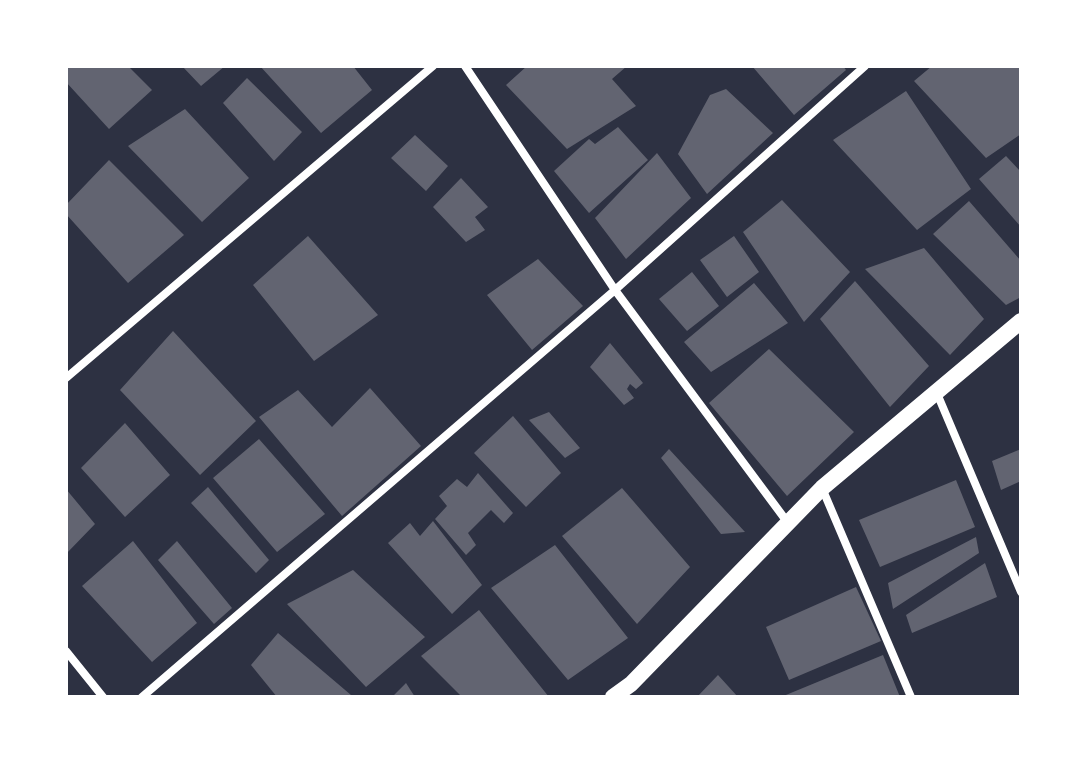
<!DOCTYPE html>
<style>
body{margin:0}
#map{position:relative;width:1087px;height:763px;overflow:hidden;background:#2d3142;font-family:Montserrat,sans-serif}
canvas{display:block}
.frame{position:absolute;inset:0;border:68px solid #fff;pointer-events:none}
</style>
<div id="map">
<canvas width="1087" height="763"></canvas>
<div class="frame"></div>
</div>
<script>
const ctx = document.querySelector('canvas').getContext('2d');
ctx.lineJoin = 'round';
function fillPath(path, color) { ctx.fillStyle = color; ctx.fill(path, 'evenodd'); }
const shape = rows => new Path2D(rows.map(r => 'M' + r).join(''));
function stroke(path, color, width, dash) { ctx.strokeStyle = color; ctx.lineWidth = width; ctx.lineCap = dash ? 'butt' : 'round'; ctx.setLineDash(dash || []); ctx.stroke(path); }
const building = shape([
 [66,66,128,66,152,90,109,129,66,82],
 [182,66,225,66,201,86],
 [260,66,353,66,372,90,321,133],
 [527,66,627,66,612,79,636,106,567,149,506,85],
 [752,66,843,66,846,70,794,115],
 [932,66,1021,66,1021,134,986,158,914,81],
 [247,78,302,132,274,161,223,103],
 [726,89,773,133,707,194,678,154,710,95],
 [906,91,971,189,917,230,833,140],
 [185,109,249,178,202,222,128,146],
 [618,127,648,160,589,213,554,171,589,139,595,144],
 [415,135,448,166,426,191,391,158],
 [657,153,691,198,626,259,595,218],
 [1006,156,1021,172,1021,227,979,179],
 [109,160,184,235,128,283,66,214,66,205],
 [461,178,488,207,475,217,485,230,466,242,433,207],
 [782,200,850,272,804,322,743,232],
 [969,201,1021,261,1021,297,1006,305,933,234],
 [308,236,378,315,314,361,253,285],
 [734,236,759,272,727,297,700,260],
 [924,248,984,319,950,355,865,269],
 [538,259,583,306,532,350,487,295],
 [692,272,719,306,687,331,659,299],
 [855,281,929,366,890,407,820,319],
 [754,283,788,323,711,372,684,342],
 [173,331,256,421,200,475,120,390],
 [610,343,643,383,636,389,630,384,627,389,634,398,624,405,590,367],
 [769,349,854,432,787,496,709,403],
 [370,388,421,446,342,516,259,417,298,390,332,427],
 [549,412,580,448,565,458,529,420],
 [513,416,561,473,526,507,474,453],
 [125,423,170,475,125,517,81,468],
 [259,439,325,514,277,552,213,478],
 [669,449,745,532,721,534,661,458],
 [1021,449,1021,481,1001,490,992,461],
 [478,473,513,513,504,523,491,510,468,533,476,545,466,555,435,519,447,506,439,496,457,479,467,487],
 [956,480,975,527,880,567,859,520],
 [208,487,269,560,256,573,191,503],
 [622,488,690,567,637,624,562,536],
 [66,489,95,524,66,554],
 [433,521,482,585,452,614,388,543,410,523,420,536],
 [976,537,979,553,893,609,888,583],
 [133,541,197,623,152,662,82,586],
 [177,541,232,608,214,624,158,560],
 [555,545,628,638,568,680,491,588],
 [985,563,997,597,912,633,906,615],
 [353,570,425,637,366,687,287,604],
 [856,587,881,641,789,680,766,627],
 [479,610,549,697,462,697,421,656],
 [278,633,351,695,346,697,277,697,251,665],
 [883,655,900,697,781,697],
 [718,675,738,697,697,697],
 [406,683,415,697,392,697]
]);
const minor = shape([
 [465,66,615,290,788,523],
 [66,378,433,66],
 [936,391,1021,592],
 [822,488,911,697],
 [66,651,103,697],
 [142,697,615,290,865,66]
]);
const secondary = shape([
 [613,697,631,684,822,488,1021,321]
]);
fillPath(building, '#626471');
stroke(minor, '#fff', 8);
stroke(secondary, '#fff', 16);
</script>
